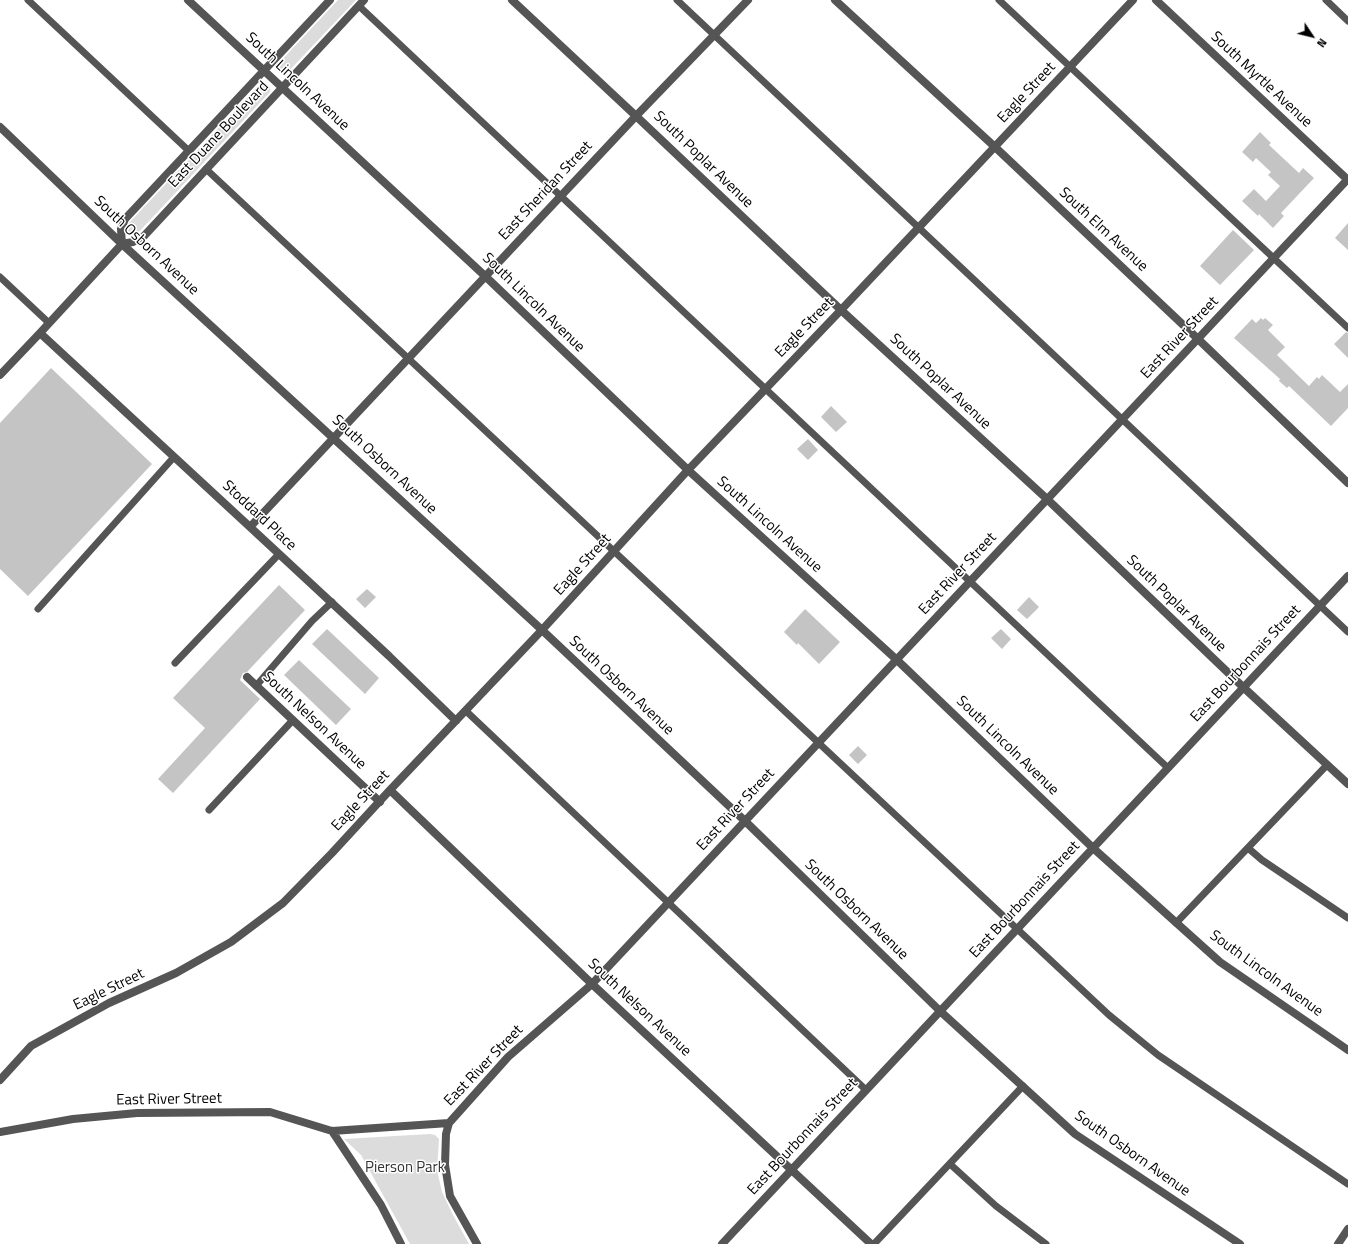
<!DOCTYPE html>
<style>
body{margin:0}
#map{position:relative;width:1348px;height:1244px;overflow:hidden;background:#fff;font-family:"Titillium Web",sans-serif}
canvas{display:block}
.north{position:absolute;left:1292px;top:16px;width:40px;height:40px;-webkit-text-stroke:3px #fff;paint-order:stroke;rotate:125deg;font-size:11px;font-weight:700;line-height:16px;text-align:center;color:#000}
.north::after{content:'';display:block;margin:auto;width:14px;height:18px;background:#000;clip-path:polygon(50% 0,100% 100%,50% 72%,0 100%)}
</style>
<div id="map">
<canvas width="1348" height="1244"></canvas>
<div class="north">N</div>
</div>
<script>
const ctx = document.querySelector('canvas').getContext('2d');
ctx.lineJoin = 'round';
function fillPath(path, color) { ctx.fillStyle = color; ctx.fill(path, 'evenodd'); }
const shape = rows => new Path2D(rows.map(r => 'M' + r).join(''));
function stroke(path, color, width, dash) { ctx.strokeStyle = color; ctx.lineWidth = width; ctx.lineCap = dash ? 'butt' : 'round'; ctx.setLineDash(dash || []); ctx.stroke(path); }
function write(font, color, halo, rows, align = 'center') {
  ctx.font = font + ' "Titillium Web",sans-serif'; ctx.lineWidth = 3; ctx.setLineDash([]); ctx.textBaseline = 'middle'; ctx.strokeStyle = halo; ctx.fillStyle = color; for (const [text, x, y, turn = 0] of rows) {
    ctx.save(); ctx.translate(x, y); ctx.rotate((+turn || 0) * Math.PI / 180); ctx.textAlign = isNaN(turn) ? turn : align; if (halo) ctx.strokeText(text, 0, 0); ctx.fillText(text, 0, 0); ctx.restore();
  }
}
const green = shape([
 [338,0,356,0,287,73,285,74,283,73,278,68,278,64],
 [262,82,264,82,270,87,270,92,136,235,134,236,132,234,127,230,127,225],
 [430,1134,435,1135,439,1139,437,1170,442,1192,453,1215,469,1244,410,1244,361,1155,344,1139]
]);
const building = shape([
 [1260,132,1271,143,1269,145,1299,173,1303,168,1314,178,1281,213,1284,216,1273,228,1259,214,1258,216,1242,201,1254,189,1266,201,1280,186,1268,175,1271,172,1256,158,1253,162,1242,152],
 [1348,223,1348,250,1335,238],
 [1233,230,1254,250,1220,285,1200,266],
 [1261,318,1263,320,1265,318,1273,325,1268,330,1285,347,1277,355,1309,386,1317,377,1319,379,1322,375,1340,392,1348,384,1348,408,1331,426,1289,386,1287,388,1279,381,1280,379,1234,338,1252,319,1256,323],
 [1346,332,1348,333,1348,358,1334,344],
 [51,368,152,464,28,596,0,569,0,423],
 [831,406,847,422,836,432,821,417],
 [808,439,818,450,808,460,797,449],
 [279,585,305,610,247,672,243,673,242,675,240,680,260,699,173,793,158,779,205,728,173,698],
 [367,589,376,597,365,608,356,599],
 [1029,597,1039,607,1027,619,1017,610],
 [805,609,840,642,819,664,798,643,797,645,784,632],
 [327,629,379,678,365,694,312,644],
 [1001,629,1011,639,1002,649,991,638],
 [299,660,351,709,336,725,284,675],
 [858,746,867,755,858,764,849,755]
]);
const service = shape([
 [28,0,189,151],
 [677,0,1348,632],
 [999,0,1348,328],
 [1326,0,1348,21],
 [359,6,1168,768],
 [206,169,1109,1015,1158,1055,1348,1184],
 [0,277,49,323],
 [38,609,174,457],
 [175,663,279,554],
 [256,686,312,621,332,602],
 [466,711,866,1090],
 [209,810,293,720],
 [1248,848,1262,860,1348,918],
 [1176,923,1327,765],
 [950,1164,996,1206,1046,1244],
 [874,1244,1023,1086]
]);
const minor = shape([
 [188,0,485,276,688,470,897,660,1093,848,1220,962,1348,1050],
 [512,0,636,116,841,310,1047,499,1243,687,1348,784],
 [1156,0,1348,180],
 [0,127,122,244,542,630,745,821,940,1011,1075,1134,1240,1244],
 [122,244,121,229,125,219,330,0],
 [40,333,250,527,389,656,456,721],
 [0,375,40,333,122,244,133,242,144,236,364,0],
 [250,527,636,116,748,0],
 [247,677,380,802],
 [390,790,592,984,871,1244],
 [0,1080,31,1046,109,1003,176,973,231,942,283,903,332,853,390,790,542,630,688,470,841,310,1133,0],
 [449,1123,446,1134,445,1165,450,1196,477,1244],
 [332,1131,381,1205,401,1244],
 [0,1132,73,1119,137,1113,270,1112,332,1131,449,1123,508,1057,592,984,1348,179],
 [722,1244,1348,576],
 [1338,1244,1348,1229]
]);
const tertiary = shape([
 [835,0,995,147,1198,339,1348,483]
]);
const streetNames = [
 ["South Myrtle Avenue",1261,80,43],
 ["South Lincoln Avenue",297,82,43],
 ["Eagle Street",1027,93,-47],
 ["East Duane Boulevard",219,135,-47],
 ["South Poplar Avenue",703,160,44],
 ["East Sheridan Street",546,191,-47],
 ["South Elm Avenue",1103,230,43],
 ["South Osborn Avenue",146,246,43],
 ["South Lincoln Avenue",533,303,44],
 ["Eagle Street",805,328,-46],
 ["East River Street",1180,338,-47],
 ["South Poplar Avenue",940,382,43],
 ["South Osborn Avenue",384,465,43],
 ["Stoddard Place",259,516,43],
 ["South Lincoln Avenue",769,525,42],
 ["Eagle Street",583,565,-48],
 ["East River Street",958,574,-47],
 ["South Poplar Avenue",1176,604,44],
 ["East Bourbonnais Street",1246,664,-47],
 ["South Osborn Avenue",621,686,43],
 ["South Nelson Avenue",314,721,43],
 ["South Lincoln Avenue",1007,746,44],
 ["Eagle Street",361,801,-47],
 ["East River Street",736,810,-47],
 ["East Bourbonnais Street",1025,900,-47],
 ["South Osborn Avenue",856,910,44],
 ["South Lincoln Avenue",1266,974,36],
 ["Eagle Street",109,990,-26],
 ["South Nelson Avenue",639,1008,43],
 ["East River Street",484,1066,-46],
 ["East River Street",169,1100,-1],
 ["East Bourbonnais Street",803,1137,-47],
 ["South Osborn Avenue",1132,1154,35]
];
const parkNames = [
 ["Pierson Park",405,1168]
];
fillPath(green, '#dcdcdc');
fillPath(building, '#c4c4c4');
stroke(service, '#555', 7);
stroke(minor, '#555', 8);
stroke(tertiary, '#555', 8);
write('15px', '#000', '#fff', streetNames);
write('15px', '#333', '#fff', parkNames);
</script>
